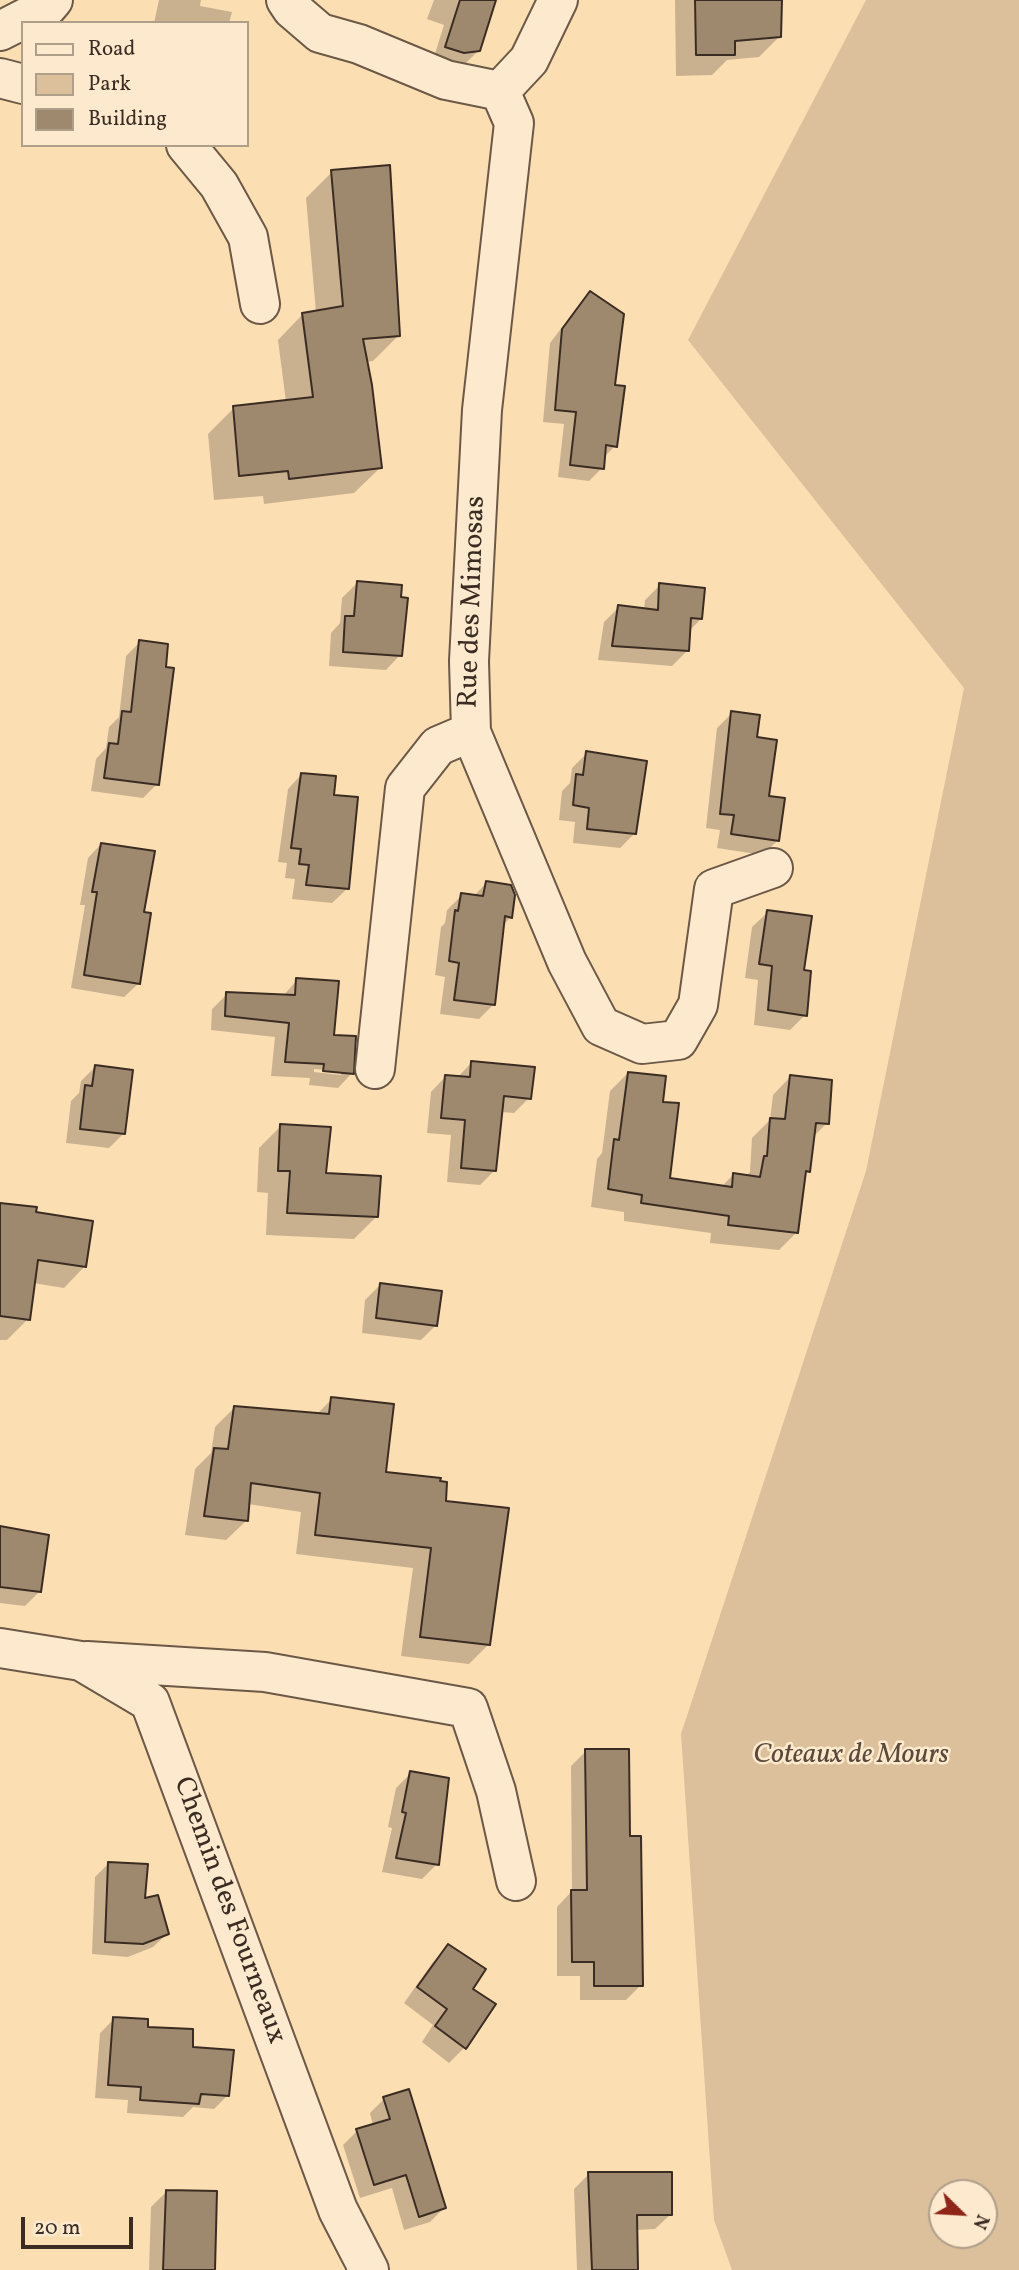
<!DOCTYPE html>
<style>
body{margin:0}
#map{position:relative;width:1019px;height:2270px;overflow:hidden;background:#fcdeb3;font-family:Vollkorn,serif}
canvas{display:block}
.legend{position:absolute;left:21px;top:21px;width:228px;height:126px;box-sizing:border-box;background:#fdeace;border:2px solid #af9e8a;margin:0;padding:9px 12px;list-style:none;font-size:21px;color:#3b2c23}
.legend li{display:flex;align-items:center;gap:14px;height:35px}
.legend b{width:35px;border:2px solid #af9e8a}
.north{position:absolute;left:928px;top:2179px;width:70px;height:70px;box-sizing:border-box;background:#fdeace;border:2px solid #af9e8a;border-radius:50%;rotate:114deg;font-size:19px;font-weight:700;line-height:28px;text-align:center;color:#3b2c23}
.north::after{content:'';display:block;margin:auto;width:24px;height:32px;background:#8f2418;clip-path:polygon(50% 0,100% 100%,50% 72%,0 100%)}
.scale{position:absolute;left:21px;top:2217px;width:112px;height:32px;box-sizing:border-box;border:4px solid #3b2c23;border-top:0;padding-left:9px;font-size:21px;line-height:24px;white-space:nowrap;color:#3b2c23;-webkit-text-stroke:5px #fdeace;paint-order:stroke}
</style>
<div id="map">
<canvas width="1019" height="2270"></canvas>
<ul class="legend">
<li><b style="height:9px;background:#fdeace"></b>Road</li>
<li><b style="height:19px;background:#dbc09b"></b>Park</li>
<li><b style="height:19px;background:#9f896e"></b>Building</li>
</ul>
<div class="north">N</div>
<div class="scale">20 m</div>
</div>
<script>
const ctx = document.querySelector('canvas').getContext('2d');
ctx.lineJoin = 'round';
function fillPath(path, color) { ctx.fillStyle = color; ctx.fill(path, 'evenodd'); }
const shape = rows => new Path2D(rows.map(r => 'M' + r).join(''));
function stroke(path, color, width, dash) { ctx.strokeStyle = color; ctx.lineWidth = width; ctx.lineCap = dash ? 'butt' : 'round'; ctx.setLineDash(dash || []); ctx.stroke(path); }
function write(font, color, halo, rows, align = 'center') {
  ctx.font = font + ' Vollkorn,serif'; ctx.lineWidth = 5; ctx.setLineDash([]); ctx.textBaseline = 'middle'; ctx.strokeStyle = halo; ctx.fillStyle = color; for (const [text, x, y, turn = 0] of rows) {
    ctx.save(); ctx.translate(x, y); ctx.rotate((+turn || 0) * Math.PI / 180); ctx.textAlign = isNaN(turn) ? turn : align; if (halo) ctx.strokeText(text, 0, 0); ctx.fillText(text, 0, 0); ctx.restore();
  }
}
const green = shape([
 [866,0,1019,0,1019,2270,732,2270,714,2220,681,1734,866,1171,964,688,688,340],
 [942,2193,984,2193,984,2235,942,2235]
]);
const shadow = shape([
 [159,0,201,0,200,6,232,12,229,23,154,23],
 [434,0,494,0,478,51,465,64,433,60,444,25,427,19],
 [675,0,780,0,780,36,759,57,727,60,712,75,676,76],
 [332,172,398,336,373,361,365,362,380,468,354,493,264,504,263,496,214,500,208,434,234,408,286,402,278,340,303,314,316,312,306,198],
 [591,293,614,386,615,446,603,458,602,468,589,481,558,477,564,424,543,422,550,343,578,306],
 [357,583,400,655,386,670,329,666,331,633,340,623,342,598],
 [660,585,701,619,689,631,687,651,672,666,598,660,604,622,619,607,644,610,645,600],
 [140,642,157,784,143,798,91,791,96,759,106,748,109,727,119,717,126,656],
 [732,713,755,739,778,840,763,855,717,848,720,830,706,828,717,728],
 [587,753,634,834,620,848,573,843,575,822,559,820,562,791,570,783,572,768],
 [302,774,332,797,347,889,332,903,292,899,295,879,285,878,287,863,278,862,288,789],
 [101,844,142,914,138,984,124,997,71,988,85,905,80,905,88,858],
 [486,883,511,917,502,926,494,1004,479,1019,440,1014,445,977,435,975,441,927,445,923,447,910,462,895,473,897],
 [768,912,802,971,805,1015,790,1030,754,1025,758,980,745,978,752,927],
 [297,980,332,1036,352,1073,338,1088,309,1085,310,1078,271,1076,275,1037,211,1030,212,1009,227,994,282,997],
 [314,1069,341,1071,341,1075,314,1072],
 [472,1062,529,1098,514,1113,500,1112,495,1170,480,1185,447,1182,451,1135,427,1133,431,1092,446,1076,457,1078],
 [95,1067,124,1133,109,1148,66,1143,71,1101,79,1093,81,1081],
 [628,1073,661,1103,668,1179,721,1187,734,1174,746,1176,750,1172,752,1138,770,1120,773,1095,790,1077,827,1123,812,1138,808,1171,803,1176,797,1232,779,1250,710,1243,711,1233,624,1221,624,1212,591,1207,597,1159,602,1153,610,1091],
 [281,1126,324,1175,376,1217,354,1239,266,1235,268,1193,257,1192,259,1148],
 [0,1204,34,1213,85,1266,64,1288,33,1283,28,1319,7,1340,0,1340],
 [380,1285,436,1325,421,1340,362,1333,365,1300],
 [332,1399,384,1473,444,1503,489,1644,469,1664,401,1656,413,1568,296,1554,301,1512,248,1504,246,1521,226,1540,185,1535,195,1469,211,1453,215,1427,235,1407,316,1415],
 [0,1528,39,1592,25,1606,0,1603],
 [586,1751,629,1838,641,1985,626,2000,580,2000,580,1976,557,1976,557,1907,572,1891,571,1766],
 [411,1773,437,1864,422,1879,382,1872,392,1828,388,1827,396,1788],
 [108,1864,144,1900,167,1934,153,1947,128,1957,92,1954,95,1877],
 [448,1947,470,1989,464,2048,449,2063,422,2042,433,2025,404,2003,433,1962],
 [114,2019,146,2029,191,2049,228,2095,214,2109,193,2107,183,2117,127,2113,128,2100,95,2098,100,2033],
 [384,2099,444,2208,430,2222,404,2230,392,2188,360,2198,343,2145,357,2131,373,2126,370,2113],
 [589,2174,671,2214,655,2229,635,2230,636,2270,577,2270,574,2189],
 [166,2192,214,2270,149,2270,151,2207]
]);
const building = shape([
 [460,0,496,0,480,51,464,53,445,47,460,0],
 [695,0,782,0,781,37,735,41,735,55,696,55,695,0],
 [390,165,400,336,363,339,372,385,382,468,289,479,288,471,239,476,233,406,313,397,302,313,343,306,331,170,390,165],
 [590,291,624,314,615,385,625,386,617,447,606,445,604,469,570,465,576,412,555,410,562,329,590,291],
 [357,581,402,585,401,597,408,598,402,656,343,652,345,616,354,616,357,581],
 [659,583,705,588,702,619,691,618,689,651,612,646,618,605,658,610,659,583],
 [139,640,168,644,166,667,174,668,159,785,104,778,109,743,118,744,122,711,131,712,139,640],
 [731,711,760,715,757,737,777,740,769,796,785,798,779,841,731,834,734,815,720,814,731,711],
 [586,751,647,761,636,834,587,829,589,808,573,805,576,774,583,775,586,751],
 [301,773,336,776,334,795,358,797,349,889,306,885,309,865,299,864,301,849,291,848,301,773],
 [101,843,155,851,144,912,151,913,140,984,84,975,97,892,92,892,101,843],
 [486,881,511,885,515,895,512,918,505,916,495,1005,454,1000,459,963,449,961,455,910,458,911,461,893,483,896,486,881],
 [767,910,812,916,804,970,811,971,807,1016,768,1010,772,966,759,964,767,910],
 [296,978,339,981,334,1035,356,1036,354,1074,323,1071,324,1064,285,1062,289,1023,225,1016,226,992,295,995,296,978],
 [471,1061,535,1067,531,1099,504,1096,496,1171,461,1168,465,1120,441,1118,445,1075,470,1077,471,1061],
 [95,1065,133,1070,125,1134,80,1129,85,1085,92,1086,95,1065],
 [628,1072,666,1076,663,1102,679,1103,670,1178,732,1187,733,1173,760,1177,764,1156,767,1156,770,1118,785,1119,790,1075,832,1080,829,1124,816,1123,810,1172,806,1171,798,1233,728,1225,729,1216,641,1203,642,1195,608,1189,614,1139,619,1140,628,1072],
 [280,1124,331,1127,326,1173,381,1176,378,1217,287,1213,290,1171,278,1171,280,1124],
 [0,1203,37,1207,36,1212,93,1221,86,1267,38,1260,30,1320,0,1316,0,1203],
 [380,1283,442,1291,437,1326,376,1318,380,1283],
 [331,1397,394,1404,386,1472,441,1478,440,1481,447,1482,446,1501,509,1508,490,1645,420,1637,431,1548,315,1535,320,1493,251,1483,248,1521,204,1516,214,1448,228,1449,234,1406,329,1414,331,1397],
 [0,1526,49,1535,41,1592,0,1587,0,1526],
 [585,1749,629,1749,630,1836,641,1836,643,1986,594,1986,594,1962,572,1962,571,1890,587,1890,585,1749],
 [410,1771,449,1778,439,1865,396,1858,406,1813,402,1812,410,1771],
 [108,1862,148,1864,145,1898,158,1895,169,1934,143,1944,105,1942,108,1862],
 [448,1944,486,1969,473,1989,496,2004,466,2049,435,2026,447,2009,417,1987,448,1944],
 [113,2017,148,2019,148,2027,193,2029,193,2047,234,2050,229,2096,201,2094,199,2104,140,2100,141,2087,108,2085,113,2017],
 [409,2089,446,2208,419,2217,406,2175,374,2185,356,2129,390,2119,383,2097,409,2089],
 [588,2172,672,2172,672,2215,637,2215,638,2270,592,2270,588,2172],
 [166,2190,217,2191,215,2270,163,2270,166,2190]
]);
const minor = shape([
 [286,0,292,9,320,33,359,44,446,80,500,91,514,123,482,410,469,661,471,732,567,962,601,1026,642,1044,678,1040,698,1005,714,889,773,868],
 [0,31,47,7,53,0],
 [0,78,23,84],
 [500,91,529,60,558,0],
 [186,145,219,185,248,237,260,304],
 [375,1069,405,788,438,746,471,732],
 [0,1648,81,1661,150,1702,338,2210,369,2270],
 [87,1661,265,1672,468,1708,496,1791,516,1881]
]);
const streetNames = [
 ["Rue des Mimosas",474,602,-88],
 ["Chemin des Fourneaux",228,1911,70]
];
const parkNames = [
 ["Coteaux de Mours",851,1757]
];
fillPath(green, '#dbc09b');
fillPath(shadow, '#0003');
fillPath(building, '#9f896e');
stroke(building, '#3b2c23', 2);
stroke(minor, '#6b5847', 42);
stroke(minor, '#fdeace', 38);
write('28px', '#3b2c23', '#fdeace', streetNames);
write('italic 28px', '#5b4a3b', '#fdeace', parkNames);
</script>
